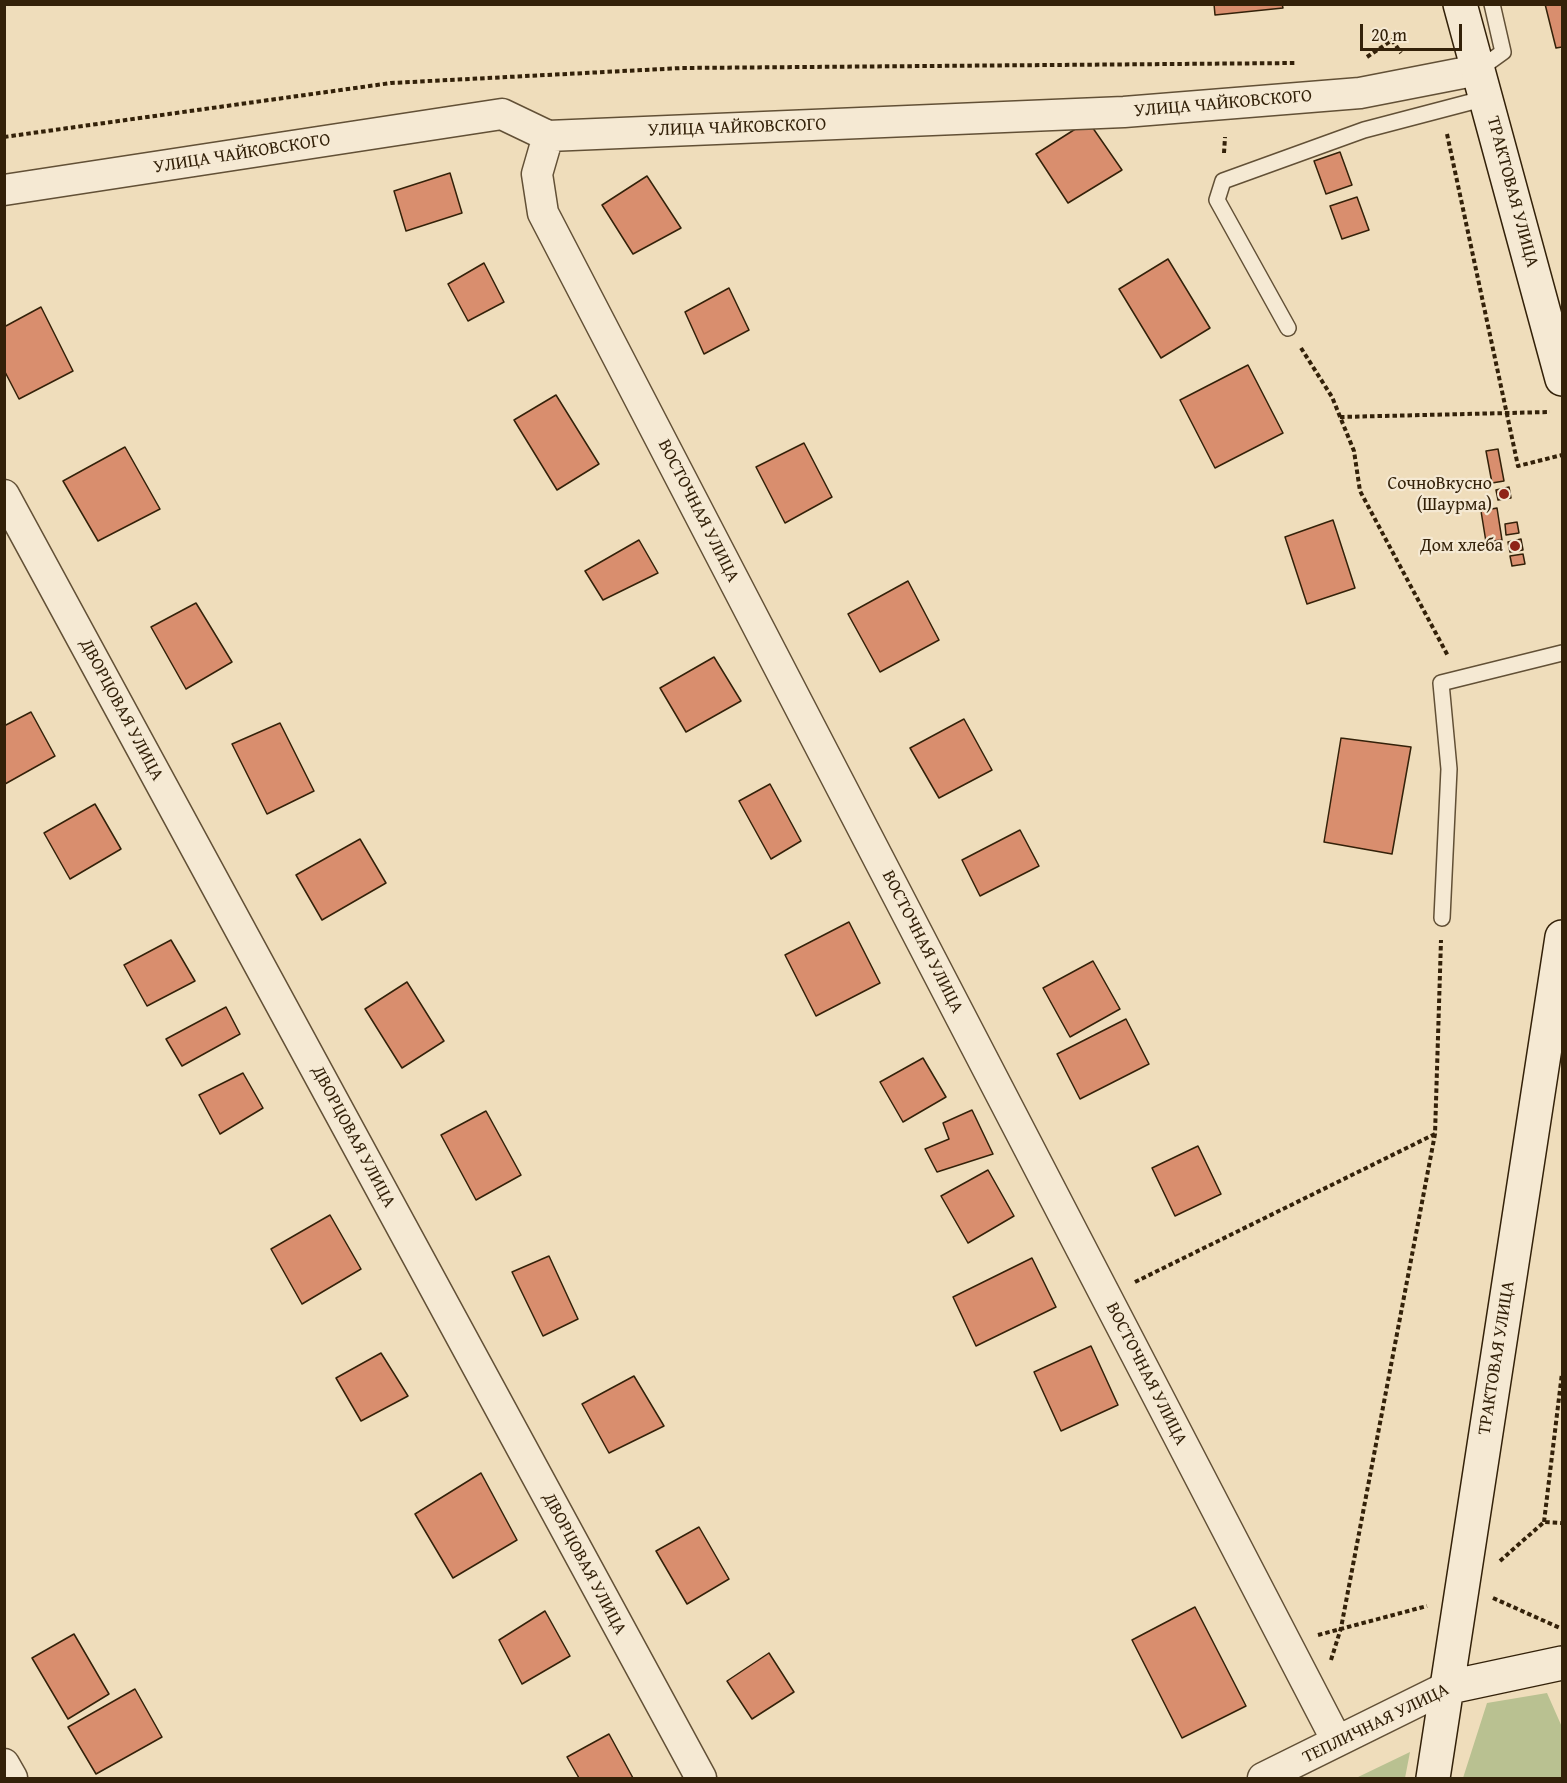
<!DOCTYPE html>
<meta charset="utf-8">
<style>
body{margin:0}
#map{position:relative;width:1567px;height:1783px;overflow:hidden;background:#efddbb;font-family:"Gentium Book Plus",serif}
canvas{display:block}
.frame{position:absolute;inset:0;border:6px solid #332109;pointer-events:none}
.scale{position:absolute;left:1360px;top:24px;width:102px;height:27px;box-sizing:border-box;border:3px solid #332109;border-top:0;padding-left:8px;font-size:18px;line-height:21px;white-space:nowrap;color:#332109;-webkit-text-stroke:4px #f5e9d3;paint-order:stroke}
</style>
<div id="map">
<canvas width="1567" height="1783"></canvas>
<div class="frame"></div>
<div class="scale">20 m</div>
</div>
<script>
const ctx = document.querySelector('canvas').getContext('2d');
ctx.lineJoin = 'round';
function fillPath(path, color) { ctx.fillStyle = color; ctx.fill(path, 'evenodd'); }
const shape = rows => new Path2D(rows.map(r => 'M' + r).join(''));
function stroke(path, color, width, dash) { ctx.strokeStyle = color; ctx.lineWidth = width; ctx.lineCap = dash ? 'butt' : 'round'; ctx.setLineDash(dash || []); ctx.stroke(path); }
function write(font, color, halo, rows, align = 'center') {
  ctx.font = font + ' "Gentium Book Plus",serif'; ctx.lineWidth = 4.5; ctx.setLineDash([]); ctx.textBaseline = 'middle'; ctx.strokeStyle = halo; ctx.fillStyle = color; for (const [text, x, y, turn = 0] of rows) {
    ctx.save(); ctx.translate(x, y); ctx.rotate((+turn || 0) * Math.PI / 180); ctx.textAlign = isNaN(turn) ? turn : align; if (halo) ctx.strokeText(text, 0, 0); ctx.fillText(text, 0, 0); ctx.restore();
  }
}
const green = shape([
 [1547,1693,1562,1727,1562,1778,1463,1778,1487,1703],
 [1410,1752,1405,1778,1356,1778]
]);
const building = shape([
 [1214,4,1282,4,1283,8,1215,15,1214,4],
 [1545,4,1562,4,1562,47,1556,48,1545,4],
 [1088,121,1122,170,1068,203,1036,154,1088,121],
 [1340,152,1352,185,1326,194,1314,161,1340,152],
 [450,173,462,213,406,231,394,191,450,173],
 [647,176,681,228,633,254,602,205,647,176],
 [1357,197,1369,230,1342,239,1330,206,1357,197],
 [1168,259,1210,328,1161,358,1119,289,1168,259],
 [484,263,504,302,468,321,448,284,484,263],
 [729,288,749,330,704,354,685,312,729,288],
 [41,307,73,371,19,399,4,370,4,327,41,307],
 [1248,365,1283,433,1215,468,1180,400,1248,365],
 [556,395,599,464,557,490,514,420,556,395],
 [804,443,832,497,785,523,756,467,804,443],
 [125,447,160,509,98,541,63,481,125,447],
 [1498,449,1504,481,1492,483,1486,451,1498,449],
 [1509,487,1511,498,1498,500,1496,490,1509,487],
 [1497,508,1502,540,1486,542,1481,511,1497,508],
 [1333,520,1355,588,1307,604,1285,537,1333,520],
 [1517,522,1519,533,1506,535,1505,524,1517,522],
 [1521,539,1523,550,1510,552,1508,542,1521,539],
 [639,540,658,573,603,600,585,571,639,540],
 [1523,554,1525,564,1512,566,1510,556,1523,554],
 [908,581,939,640,880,672,848,614,908,581],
 [196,603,232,662,186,689,151,627,196,603],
 [714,657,741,701,686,732,660,688,714,657],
 [31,712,55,756,5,784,4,726,31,712],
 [964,719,992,770,939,798,910,748,964,719],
 [280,723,314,791,267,814,232,744,280,723],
 [1341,738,1411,747,1392,854,1324,842,1341,738],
 [770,784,801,841,771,859,739,801,770,784],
 [95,804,121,849,70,879,44,833,95,804],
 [1020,830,1039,866,980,896,962,860,1020,830],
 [360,839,386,883,322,920,296,875,360,839],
 [849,922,880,983,816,1016,785,955,849,922],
 [171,940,195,981,147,1006,124,965,171,940],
 [1093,961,1120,1009,1070,1037,1043,988,1093,961],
 [407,982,444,1041,402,1068,365,1009,407,982],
 [226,1007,240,1034,182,1066,166,1039,226,1007],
 [1126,1019,1149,1064,1080,1099,1057,1054,1126,1019],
 [923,1058,946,1097,903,1122,880,1082,923,1058],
 [243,1073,263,1108,220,1134,199,1095,243,1073],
 [972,1110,993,1154,937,1172,925,1149,949,1139,943,1123,972,1110],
 [486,1111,521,1175,476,1200,441,1135,486,1111],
 [1198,1146,1221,1194,1175,1216,1152,1168,1198,1146],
 [988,1170,1014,1216,968,1243,941,1196,988,1170],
 [330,1215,361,1269,302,1304,271,1249,330,1215],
 [549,1256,578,1319,543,1336,512,1272,549,1256],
 [1032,1258,1056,1307,976,1346,953,1297,1032,1258],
 [1091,1346,1118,1405,1061,1431,1034,1372,1091,1346],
 [381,1353,408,1396,361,1421,336,1378,381,1353],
 [634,1376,664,1426,609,1453,582,1404,634,1376],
 [481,1473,517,1540,453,1578,415,1514,481,1473],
 [699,1527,729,1579,687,1604,656,1551,699,1527],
 [1195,1607,1246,1706,1182,1738,1132,1640,1195,1607],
 [545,1611,570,1656,522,1684,499,1640,545,1611],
 [74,1634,109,1694,68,1719,32,1658,74,1634],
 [769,1653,794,1692,752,1719,727,1681,769,1653],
 [135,1689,162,1737,96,1774,68,1727,135,1689],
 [609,1734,633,1778,579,1778,567,1757,609,1734]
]);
const path = shape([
 [1367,57,1392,40,1401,53],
 [1447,134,1518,466,1562,455],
 [4,137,391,83,682,68,1296,63],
 [1224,153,1225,137],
 [1301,348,1332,397,1354,451,1360,491,1448,656],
 [1340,417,1550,412],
 [1135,1282,1435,1134],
 [1544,1522,1562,1373],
 [1500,1561,1544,1522,1562,1523],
 [1493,1598,1560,1628],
 [1318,1635,1427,1606],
 [1331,1660,1341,1628,1435,1134,1441,940]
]);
const lane = shape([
 [1478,70,1503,52,1492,4],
 [1288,328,1217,200,1223,181,1364,130,1486,98],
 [1442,918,1449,769,1441,683,1562,653]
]);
const street = shape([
 [548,136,537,174,543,213,1337,1741],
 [4,190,502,114,548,136,1124,112,1360,93,1478,70],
 [4,495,701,1778],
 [4,1764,12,1778],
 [1263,1778,1445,1688]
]);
const secondary = shape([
 [1460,4,1562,379],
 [1445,1688,1562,1663],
 [1433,1778,1562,937]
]);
const markers = [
 [1504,494,6,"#8f2418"],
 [1515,546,6,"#8f2418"]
];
const streetNames = [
 ["УЛИЦА ЧАЙКОВСКОГО",1223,104,-5],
 ["УЛИЦА ЧАЙКОВСКОГО",737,128,-2],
 ["УЛИЦА ЧАЙКОВСКОГО",242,154,-9],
 ["ТРАКТОВАЯ УЛИЦА",1512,192,75],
 ["ВОСТОЧНАЯ УЛИЦА",698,511,63],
 ["ДВОРЦОВАЯ УЛИЦА",121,710,62],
 ["ВОСТОЧНАЯ УЛИЦА",922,942,63],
 ["ДВОРЦОВАЯ УЛИЦА",353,1137,62],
 ["ТРАКТОВАЯ УЛИЦА",1497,1358,-81],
 ["ВОСТОЧНАЯ УЛИЦА",1146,1374,63],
 ["ДВОРЦОВАЯ УЛИЦА",584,1564,62],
 ["ТЕПЛИЧНАЯ УЛИЦА",1376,1724,-26]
];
const poiNames = [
 ["СочноВкусно",1492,484],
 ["(Шаурма)",1492,505],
 ["Дом хлеба",1503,546]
];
fillPath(green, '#b9c191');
fillPath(building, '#d98e6e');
stroke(building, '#332109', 1.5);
stroke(lane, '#625036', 18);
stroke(street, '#625036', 33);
stroke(secondary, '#332109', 36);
stroke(path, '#332109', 4, [4.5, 3]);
stroke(lane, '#f5e9d3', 15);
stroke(street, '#f5e9d3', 30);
stroke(secondary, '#f5e9d3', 33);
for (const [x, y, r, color] of markers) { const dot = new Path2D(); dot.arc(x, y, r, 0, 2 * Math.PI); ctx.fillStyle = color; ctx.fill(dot); stroke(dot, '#f5e9d3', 2); }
write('18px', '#332109', '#f5e9d3', streetNames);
write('18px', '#332109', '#f5e9d3', poiNames, 'right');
</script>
